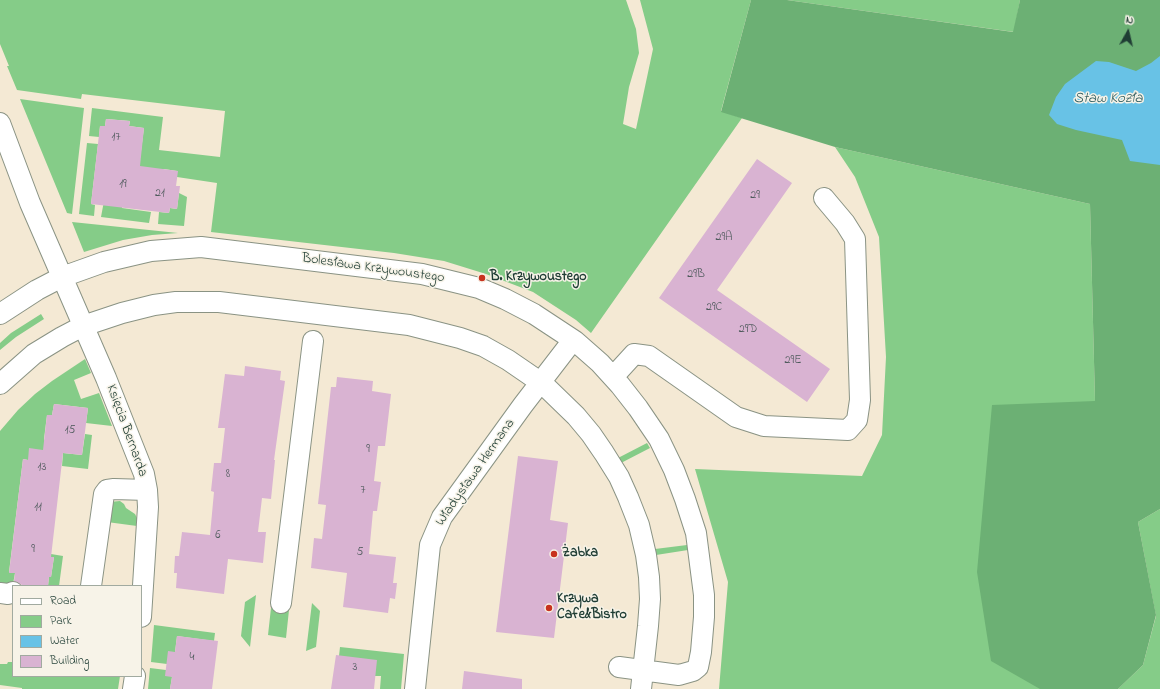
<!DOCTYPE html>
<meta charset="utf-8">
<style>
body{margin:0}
#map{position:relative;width:1160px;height:689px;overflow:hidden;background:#f4e9d4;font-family:"Indie Flower",sans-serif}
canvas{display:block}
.legend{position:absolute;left:12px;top:585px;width:130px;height:92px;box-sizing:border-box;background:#f7f3e8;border:1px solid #a1aaa0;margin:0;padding:5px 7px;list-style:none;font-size:12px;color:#1f3d34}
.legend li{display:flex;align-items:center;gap:8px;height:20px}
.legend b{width:20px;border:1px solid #a1aaa0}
.north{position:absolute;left:1108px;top:12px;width:40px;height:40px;-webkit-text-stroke:3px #f7f3e8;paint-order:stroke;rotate:8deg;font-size:11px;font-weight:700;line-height:16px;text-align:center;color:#1f3d34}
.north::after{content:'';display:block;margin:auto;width:14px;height:18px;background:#1f3d34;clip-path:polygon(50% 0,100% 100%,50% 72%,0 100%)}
</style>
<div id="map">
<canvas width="1160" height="689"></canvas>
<ul class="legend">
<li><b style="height:5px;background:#fff"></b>Road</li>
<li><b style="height:11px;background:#85cc88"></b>Park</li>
<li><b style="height:11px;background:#68c2e6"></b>Water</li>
<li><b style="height:11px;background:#d9b3d2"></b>Building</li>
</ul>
<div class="north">N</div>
</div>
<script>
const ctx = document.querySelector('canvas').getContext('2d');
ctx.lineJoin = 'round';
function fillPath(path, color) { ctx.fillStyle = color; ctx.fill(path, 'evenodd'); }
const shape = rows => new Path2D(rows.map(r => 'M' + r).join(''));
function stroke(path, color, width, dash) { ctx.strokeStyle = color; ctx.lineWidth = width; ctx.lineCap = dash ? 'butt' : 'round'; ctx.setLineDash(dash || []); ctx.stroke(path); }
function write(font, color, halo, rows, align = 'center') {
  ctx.font = font + ' "Indie Flower",sans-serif'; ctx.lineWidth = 3; ctx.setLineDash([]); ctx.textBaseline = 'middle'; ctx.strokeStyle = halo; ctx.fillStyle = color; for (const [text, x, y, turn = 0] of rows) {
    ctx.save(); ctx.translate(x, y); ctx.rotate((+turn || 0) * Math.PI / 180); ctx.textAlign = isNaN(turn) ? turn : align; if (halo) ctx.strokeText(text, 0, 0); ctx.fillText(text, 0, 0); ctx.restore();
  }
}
const green = shape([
 [0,0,626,0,636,29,639,53,629,87,623,124,636,129,653,49,640,0,751,0,721,111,742,118,591,333,576,320,533,292,486,274,444,261,394,253,211,232,217,183,177,177,177,171,164,169,138,174,144,128,129,126,130,121,106,119,105,126,100,126,99,137,89,136,92,108,163,117,159,150,220,157,225,111,82,94,81,99,17,90,7,66,9,66,0,44],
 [787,0,1020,0,1014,32],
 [20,99,84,108,72,214,67,213],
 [87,143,98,144,91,204,95,205,94,216,79,214],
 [835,147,1090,204,1095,401,1040,689,1050,689,719,689,728,582,695,469,862,476,882,435,886,357,879,237,855,177],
 [179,193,187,197,184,226,158,224,159,212,169,213,170,208,177,209],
 [104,201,122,203,122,208,151,212,149,223,101,217],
 [72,222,178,233,152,235,123,240,84,252],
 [41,314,44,319,16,337,0,350,0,343,11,333],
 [85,359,91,373,74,380,81,399,99,393,112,426,86,423,88,408,54,404,52,415,47,415,44,439,48,451,28,460,23,459,9,572,15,573,13,584,0,588,0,431,18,410,35,394,52,381],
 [85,434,92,435,88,469,62,466,63,453,82,455],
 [647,443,650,448,621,463,618,458],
 [120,501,124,504,126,508,135,514,137,518,137,526,107,522,109,502],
 [1160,509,1160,689,1118,689,1143,665,1156,616,1138,522],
 [687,545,688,550,656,555,655,549],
 [51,554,63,556,59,586,48,586,49,577,51,577,54,557,51,557],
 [256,595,250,647,241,636,245,602],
 [312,603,320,611,316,647,306,651],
 [271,608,289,610,286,638,268,635],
 [154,625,215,633,214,641,177,636,175,652,167,664,151,662],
 [340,647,404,654,401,689,380,689,381,676,375,676,339,656],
 [8,662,13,662,13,676,120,676,118,689,22,689,22,688,0,685,0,664,7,664],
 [150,668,166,670,172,677,170,689,148,689]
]);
const forest = shape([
 [751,0,787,0,1013,32,1020,0,1160,0,1160,509,1138,522,1156,615,1143,665,1118,689,1040,689,991,661,977,572,992,405,1095,401,1090,204,835,147,721,112]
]);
const water = shape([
 [1160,56,1160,165,1130,161,1122,140,1076,130,1057,124,1049,115,1056,97,1065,84,1096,61,1109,62,1136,71,1151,63]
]);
const building = shape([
 [106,119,130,121,129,126,144,128,140,166,178,171,176,186,180,186,177,209,170,208,169,213,91,204,100,126,105,126],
 [757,159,792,183,717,290,830,369,807,402,659,298],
 [245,366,281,371,280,380,285,381,274,460,275,460,271,499,262,498,258,532,266,532,263,563,228,559,224,594,176,588,177,573,174,573,175,556,179,556,182,532,210,535,214,492,211,491,214,463,221,463,225,428,218,428,225,374,244,376],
 [337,377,373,381,372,391,391,394,385,446,378,446,374,481,381,482,377,511,373,511,369,554,396,557,393,583,397,583,395,599,390,598,388,613,343,607,347,573,311,568,314,538,322,539,326,505,318,504,331,387,336,387],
 [54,404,88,408,82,455,63,453,51,557,54,557,51,577,49,577,48,586,22,585,14,581,15,573,9,573,23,459,28,460,29,448,43,450,47,415,52,415],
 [518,456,558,461,550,520,568,523,554,638,496,632],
 [177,636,218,641,212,689,170,689,172,677,165,676,168,651,175,652],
 [336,655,377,660,374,689,331,689],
 [464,671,522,679,522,689,462,689]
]);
const minor = shape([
 [0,123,30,203,106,378,144,474,147,490,148,507,141,617],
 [0,314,37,290,62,277,104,262,151,251,201,247,422,274,479,288,505,299,534,314,575,341,600,363,620,385,638,408,659,439,674,470,685,499,696,533,704,595,704,617,701,652,698,667,693,671,679,675,619,667],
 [613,377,634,354,649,356,736,417,764,426,848,430,857,420,860,400,855,239,845,223,824,198],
 [0,384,34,354,62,337,83,326,122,313,154,305,176,302,219,302,409,325,460,338,483,346,508,360,543,384,576,416,591,434,604,453,619,477,628,497,639,525,646,555,649,577,650,599,648,626,641,689],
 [91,586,104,494,107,490,114,489,147,490],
 [0,593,8,594,13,592],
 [281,603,313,341],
 [133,689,135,676],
 [415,689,430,545,442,517,523,405,573,340]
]);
const markers = [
 [482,278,4,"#c8321e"],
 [554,554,4,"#c8321e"],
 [549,608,4,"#c8321e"]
];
const numberNames = [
 ["17",116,138],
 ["19",123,185],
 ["21",160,194],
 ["29",755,196],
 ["29A",724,238],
 ["29B",696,275],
 ["29C",714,308],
 ["29D",748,330],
 ["29E",793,361],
 ["15",70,431],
 ["9",368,450],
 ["13",42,468],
 ["8",228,475],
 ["7",363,491],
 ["11",38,508],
 ["6",218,536],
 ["9",33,550],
 ["5",360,553],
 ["4",192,658],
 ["3",355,668]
];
const streetNames = [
 ["Bolesława Krzywoustego",373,269,8],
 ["Księcia Bernarda",126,431,70],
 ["Władysława Hermana",476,473,-55]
];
const poiNames = [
 ["B. Krzywoustego",490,278],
 ["Żabka",562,554],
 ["Krzywa",557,600],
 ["Cafe&Bistro",557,616]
];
const waterNames = [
 ["Staw Kozła",1108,100]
];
fillPath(green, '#85cc88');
fillPath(forest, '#6cb074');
fillPath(water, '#68c2e6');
fillPath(building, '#d9b3d2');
stroke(minor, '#8a9384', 22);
stroke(minor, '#fff', 20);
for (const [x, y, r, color] of markers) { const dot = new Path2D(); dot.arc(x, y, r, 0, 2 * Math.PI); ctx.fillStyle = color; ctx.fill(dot); stroke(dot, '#f7f3e8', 1.5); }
write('12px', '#4e5a5c', null, numberNames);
write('14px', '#1f3d34', '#f7f3e8', streetNames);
write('bold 14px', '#1f3d34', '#f7f3e8', poiNames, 'left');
write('italic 15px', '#315e60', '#f7f3e8', waterNames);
</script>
